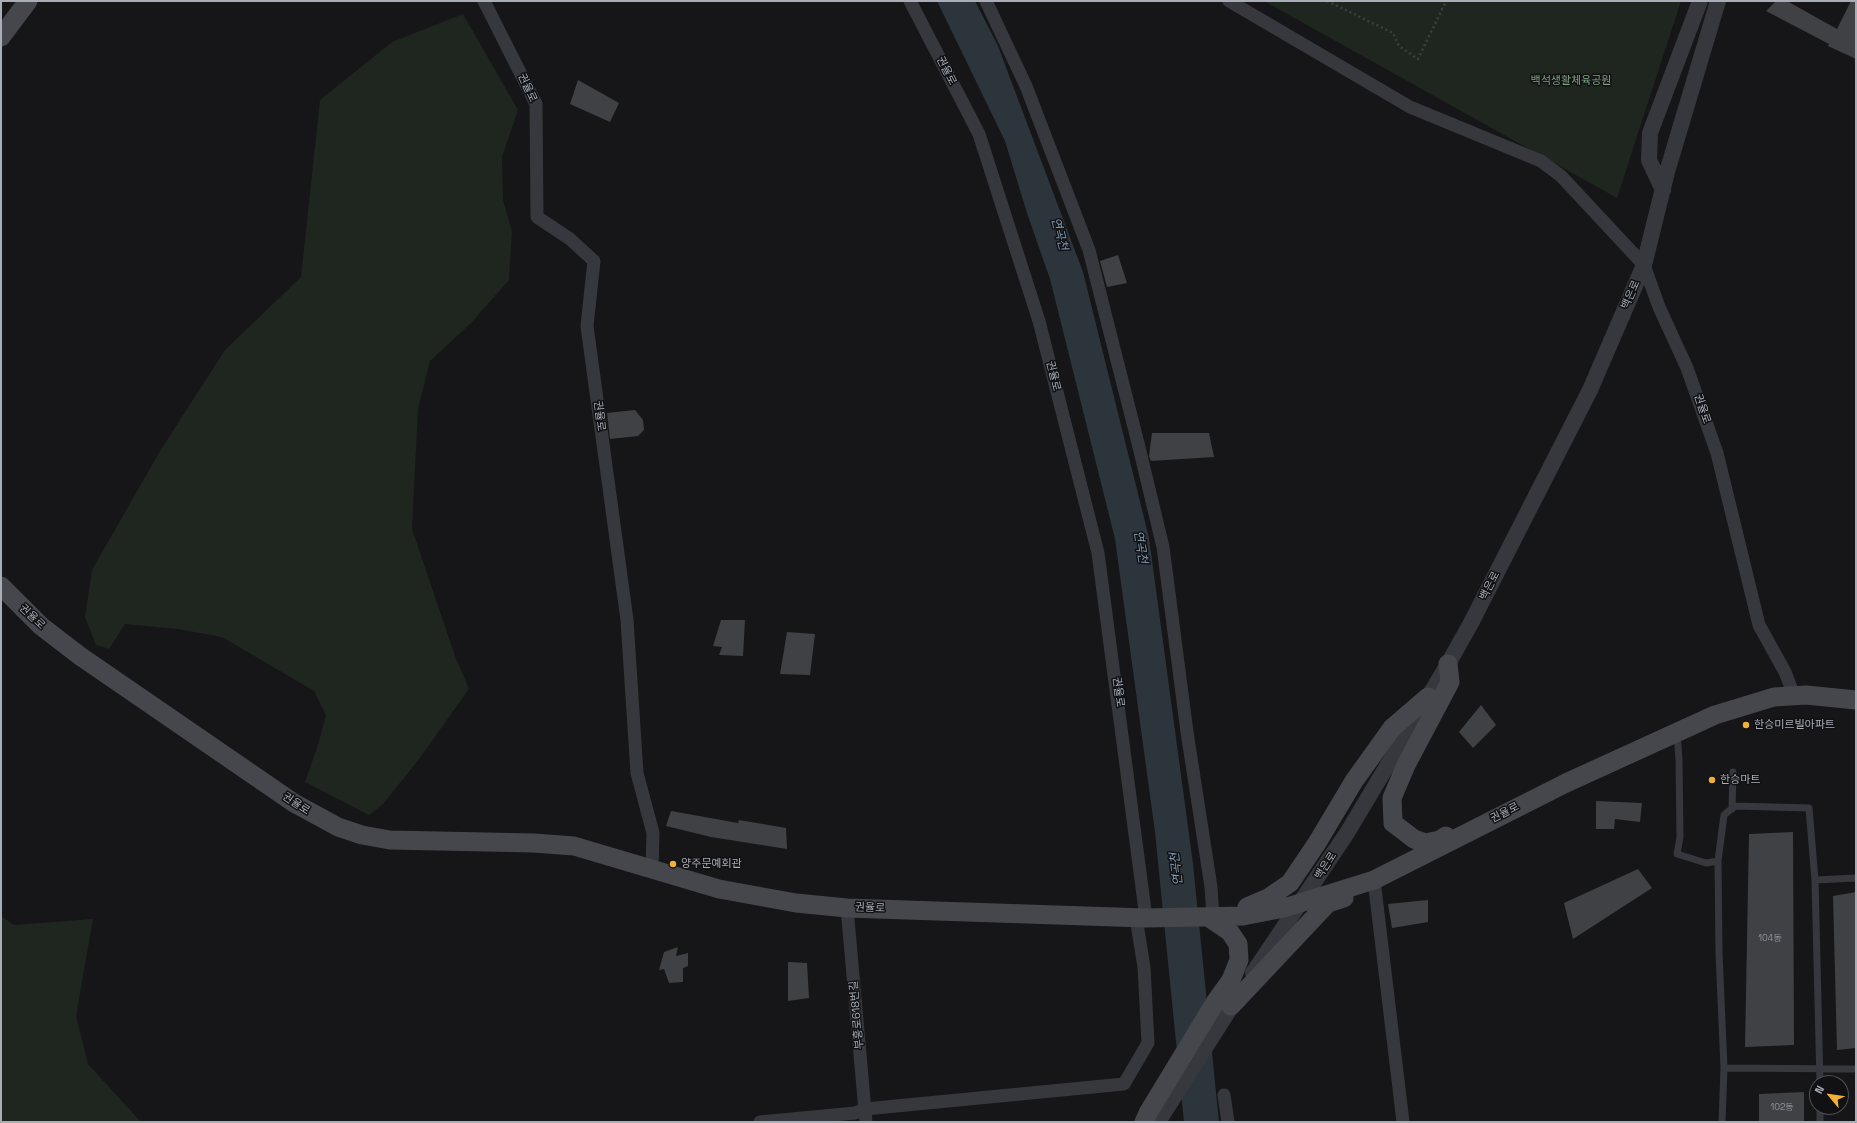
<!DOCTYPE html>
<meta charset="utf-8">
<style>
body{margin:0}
#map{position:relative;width:1857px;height:1123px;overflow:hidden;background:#161618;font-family:"Space Grotesk",sans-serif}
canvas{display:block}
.frame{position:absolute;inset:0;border:2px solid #a8adb8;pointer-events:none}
.north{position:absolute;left:1809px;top:1075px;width:40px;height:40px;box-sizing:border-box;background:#111113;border:1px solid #4d4f55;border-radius:50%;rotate:299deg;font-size:11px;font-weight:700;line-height:16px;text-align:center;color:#a8adb8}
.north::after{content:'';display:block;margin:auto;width:14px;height:18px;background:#f2b134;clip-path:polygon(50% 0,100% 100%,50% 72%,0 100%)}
</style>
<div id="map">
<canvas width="1857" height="1123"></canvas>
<div class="frame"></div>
<div class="north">N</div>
</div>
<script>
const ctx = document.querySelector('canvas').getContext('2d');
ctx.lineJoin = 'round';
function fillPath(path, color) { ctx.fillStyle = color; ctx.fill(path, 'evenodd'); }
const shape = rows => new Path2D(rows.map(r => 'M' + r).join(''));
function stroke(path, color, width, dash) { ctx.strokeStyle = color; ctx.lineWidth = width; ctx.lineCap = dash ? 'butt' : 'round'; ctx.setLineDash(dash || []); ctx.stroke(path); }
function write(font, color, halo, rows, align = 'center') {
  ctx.font = font + ' "Space Grotesk","Noto Sans KR",sans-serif'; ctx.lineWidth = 3; ctx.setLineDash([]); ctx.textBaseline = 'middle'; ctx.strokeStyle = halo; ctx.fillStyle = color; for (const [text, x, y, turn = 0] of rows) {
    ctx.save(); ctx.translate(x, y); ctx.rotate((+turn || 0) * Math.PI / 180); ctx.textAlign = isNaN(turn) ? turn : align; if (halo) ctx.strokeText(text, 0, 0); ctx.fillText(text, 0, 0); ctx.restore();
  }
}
const green = shape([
 [1264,1,1681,1,1617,198],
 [463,14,518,110,502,157,503,200,512,232,509,280,471,323,430,361,418,409,412,529,455,656,469,689,419,759,383,804,369,815,305,782,318,745,326,715,314,691,222,637,178,629,125,624,109,649,96,645,85,617,92,570,160,451,225,350,301,277,320,100,392,42],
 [1,916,14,925,93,919,76,1016,88,1064,141,1122,1,1122]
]);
const water = shape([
 [937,1,975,1,998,46,1083,272,1149,538,1193,864,1219,1122,1184,1122,1155,832,1115,539,1050,279,1027,213,1005,141]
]);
const building = shape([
 [1776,1,1787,1,1837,29,1851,1,1856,1,1856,59,1828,46,1829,44,1766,11],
 [578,80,619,103,610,122,570,104],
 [1118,255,1127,283,1107,287,1100,261],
 [635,410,643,420,644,430,638,436,610,439,607,413],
 [1152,433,1209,433,1214,457,1151,461,1149,456],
 [721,620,745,620,743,656,719,655,722,647,713,646],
 [787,632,815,634,810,675,780,674],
 [1481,705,1496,725,1473,748,1459,732],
 [1596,801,1642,803,1640,822,1615,819,1614,829,1596,829],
 [671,811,738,823,739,820,786,828,787,849,711,837,666,826],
 [1793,832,1794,1045,1745,1047,1749,834],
 [1638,869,1652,888,1573,939,1564,903],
 [1856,892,1856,1048,1837,1050,1833,896],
 [1428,900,1428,922,1392,928,1388,904],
 [678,947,676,956,688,953,688,966,683,968,683,982,669,983,664,969,659,970,664,952],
 [788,962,807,963,809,998,788,1001],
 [1804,1092,1804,1122,1759,1122,1759,1094]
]);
const path = shape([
 [1327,1,1393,33,1399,46,1418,59,1446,1]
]);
const service = shape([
 [1677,734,1679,759,1680,837,1677,854,1706,863,1718,861],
 [1732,809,1733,772],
 [1815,880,1856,878],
 [1724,1068,1856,1069],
 [1820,1107,1820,1122],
 [1722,1122,1724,1068,1719,953,1718,861,1724,815,1735,806,1809,808,1815,880,1820,1083]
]);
const minor = shape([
 [484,1,536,104,537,217,570,239,594,261,587,326,627,620,637,773,653,833,652,869],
 [910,1,979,134,1039,321,1098,553,1146,918],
 [986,1,1026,86,1089,250,1138,443,1163,547,1187,732,1211,887,1213,917],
 [1229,1,1410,107,1541,161,1561,176,1644,265,1659,307,1687,368,1717,453,1759,625,1785,672,1794,695],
 [1374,880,1403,1122],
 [847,908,866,1122],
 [1224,1095,1228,1122],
 [760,1122,855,1113,865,1109,1124,1084,1148,1043,1144,967,1136,918]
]);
const tertiary = shape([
 [1663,190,1649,160,1650,133,1700,1],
 [1253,973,1347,833,1448,664,1471,623,1590,390,1644,265,1667,172,1718,1],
 [1158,1122,1238,996]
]);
const secondary = shape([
 [1,37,28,1],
 [1,586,41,626,80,656,294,803,338,827,362,835,390,840,534,843,574,846,719,889,796,903,847,908,1146,918,1243,916,1284,908,1374,880,1566,783,1715,715,1774,697,1806,695,1856,700],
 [1446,836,1440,840,1425,843,1414,839,1393,823,1392,798,1406,765,1450,682,1448,664],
 [1247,907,1268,898,1290,883,1317,843,1354,781,1392,728,1428,697],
 [1231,1006,1328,903,1344,898],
 [1144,1122,1148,1113,1216,1001,1231,980,1239,960,1238,944,1230,932,1208,917]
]);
const markers = [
 [1746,725,4,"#f2b134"],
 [1712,780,4,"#f2b134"],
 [673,864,4,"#f2b134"]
];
const numberNames = [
 ["104동",1770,939],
 ["102동",1782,1108]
];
const streetNames = [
 ["권율로",946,71,63],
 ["권율로",527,88,65],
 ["백은로",1631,295,-66],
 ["권율로",1053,376,76],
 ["권율로",1702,409,71],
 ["권율로",599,416,83],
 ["백은로",1490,586,-63],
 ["권율로",32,617,43],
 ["권율로",1118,692,82],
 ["권율로",296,804,33],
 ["권율로",1505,813,-27],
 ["백은로",1326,866,-57],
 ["권율로",870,908,2],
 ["부흥로618번길",857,1015,-95]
];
const parkNames = [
 ["백석생활체육공원",1571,81]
];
const poiNames = [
 ["한승미르빌아파트",1754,725],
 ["한승마트",1720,780],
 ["양주문예회관",681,864]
];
const waterNames = [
 ["연곡천",1059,234,75],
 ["연곡천",1140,547,81],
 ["연곡천",1177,869,-97]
];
fillPath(green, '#1e261f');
fillPath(water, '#2c353c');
fillPath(building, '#404145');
stroke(path, '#3d3f44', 2.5, [2, 3]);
stroke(service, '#37383d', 7);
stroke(minor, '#37383d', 13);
stroke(tertiary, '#37383d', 16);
stroke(secondary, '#45474d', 19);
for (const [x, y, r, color] of markers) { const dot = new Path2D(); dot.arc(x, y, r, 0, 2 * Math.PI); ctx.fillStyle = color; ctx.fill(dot); stroke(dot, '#111113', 1.5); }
write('9px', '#8e929b', null, numberNames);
write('11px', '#a8adb8', '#111113', streetNames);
write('11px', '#7fa381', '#111113', parkNames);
write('11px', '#a8adb8', '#111113', poiNames, 'left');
write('italic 12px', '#7f9bb3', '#111113', waterNames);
</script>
